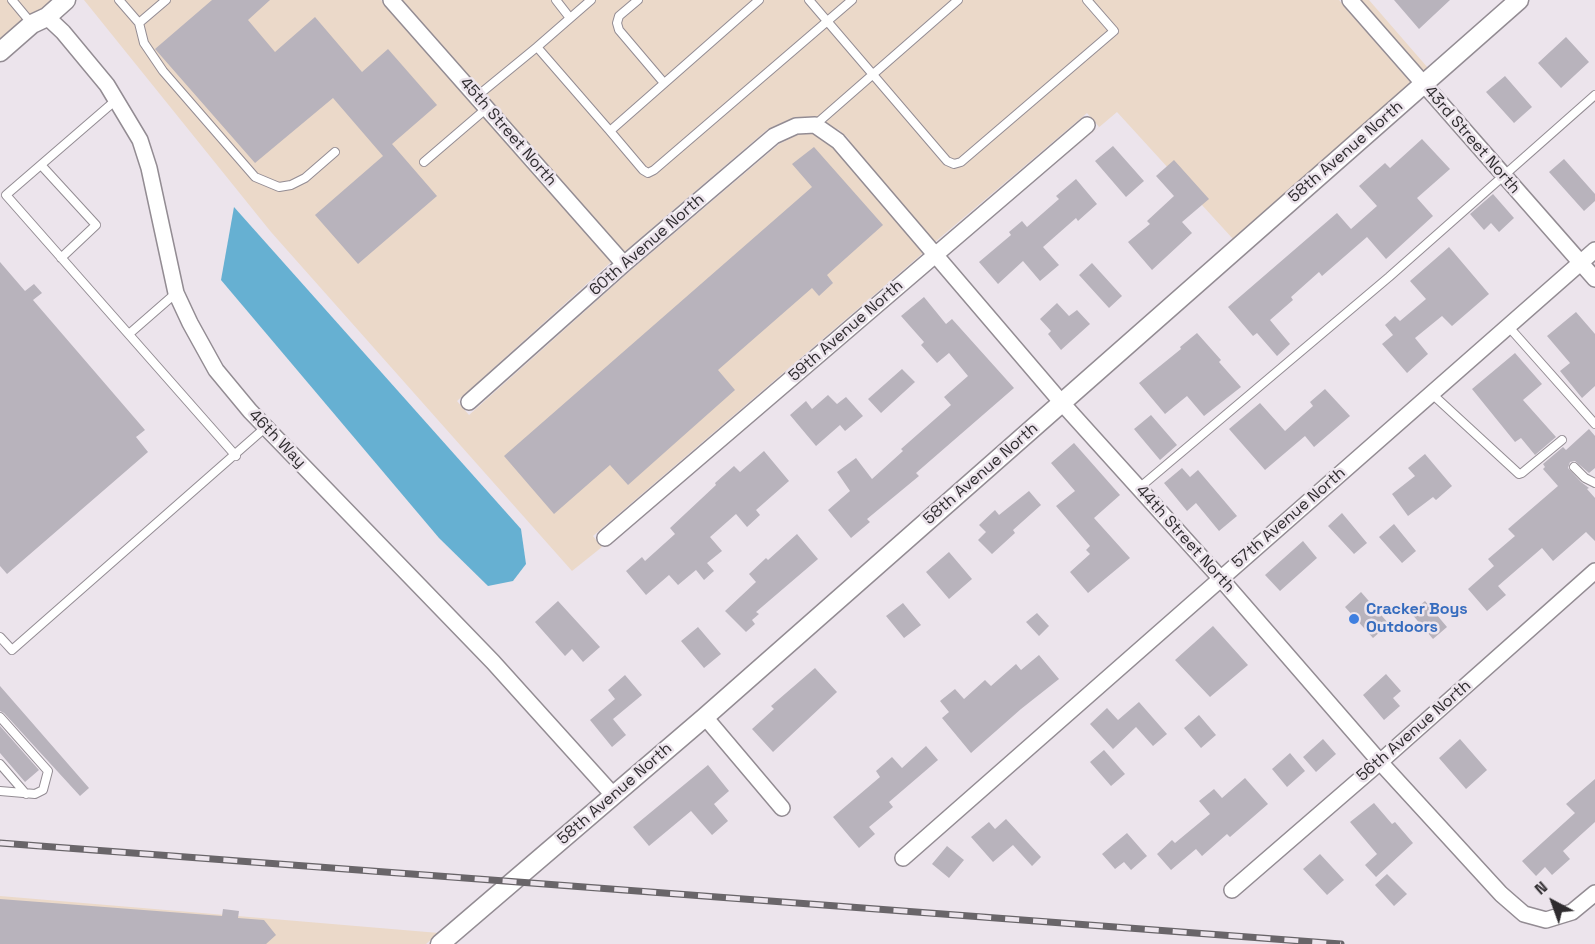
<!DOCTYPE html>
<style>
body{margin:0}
#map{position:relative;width:1595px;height:944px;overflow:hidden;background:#ece4ec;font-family:"Space Grotesk",sans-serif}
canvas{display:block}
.north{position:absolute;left:1523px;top:872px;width:60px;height:60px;-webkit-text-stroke:4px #ece4ec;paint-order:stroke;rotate:319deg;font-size:16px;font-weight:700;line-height:24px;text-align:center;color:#2f2c2f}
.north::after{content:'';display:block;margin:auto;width:21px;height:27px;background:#2f2c2f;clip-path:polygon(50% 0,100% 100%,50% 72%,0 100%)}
</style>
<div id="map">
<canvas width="1595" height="944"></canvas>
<div class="north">N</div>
</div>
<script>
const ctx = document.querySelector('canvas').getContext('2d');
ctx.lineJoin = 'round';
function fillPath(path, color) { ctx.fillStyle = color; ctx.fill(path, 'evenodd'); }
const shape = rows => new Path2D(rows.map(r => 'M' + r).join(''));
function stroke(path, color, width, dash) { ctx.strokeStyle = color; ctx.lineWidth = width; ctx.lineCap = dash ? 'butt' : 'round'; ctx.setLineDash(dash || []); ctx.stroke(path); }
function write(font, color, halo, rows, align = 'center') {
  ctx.font = font + ' "Space Grotesk",sans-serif'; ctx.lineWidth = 5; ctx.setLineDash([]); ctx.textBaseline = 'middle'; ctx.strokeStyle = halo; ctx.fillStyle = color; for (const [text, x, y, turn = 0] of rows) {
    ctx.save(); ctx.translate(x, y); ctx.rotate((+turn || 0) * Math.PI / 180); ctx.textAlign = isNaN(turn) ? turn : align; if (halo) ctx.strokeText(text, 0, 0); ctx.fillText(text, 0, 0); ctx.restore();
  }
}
const industrial = shape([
 [0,0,52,0,41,9,27,17,0,40],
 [84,0,381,0,611,262,457,401,469,415,630,271,779,144,799,134,814,134,832,147,923,253,593,536,602,547,572,571,271,232],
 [402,0,1339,0,1411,83,1233,239,1117,112,1044,174,1099,127,1087,113,935,242,848,141,849,139,838,129,836,130,820,118,795,117,768,129,624,252],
 [1361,0,1369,0,1428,68,1423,72],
 [0,896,439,933,426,944,0,944]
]);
const water = shape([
 [234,207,521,529,526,564,513,581,488,586,439,538,221,280]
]);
const building = shape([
 [212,0,270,0,248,20,275,52,315,17,362,72,388,49,437,105,392,144,437,196,358,264,315,215,383,156,333,98,255,163,155,49],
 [1394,0,1450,0,1419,29],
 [1566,37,1589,62,1561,88,1538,63],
 [1505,76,1532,107,1514,123,1486,92],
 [1422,139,1450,169,1417,198,1433,216,1386,259,1367,237,1322,276,1319,272,1291,297,1293,300,1270,320,1290,344,1277,356,1257,333,1253,336,1228,307,1337,213,1351,229,1377,206,1359,186,1385,163,1390,168],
 [1113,146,1144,181,1126,197,1095,161],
 [814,147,883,225,827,275,833,283,819,296,812,288,718,370,735,390,682,437,628,485,610,465,554,514,504,456,812,187,792,164],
 [1564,159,1595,194,1595,201,1584,211,1549,172],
 [1174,160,1209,199,1182,222,1192,233,1152,270,1128,242,1150,224,1147,221,1174,196,1156,176],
 [1076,179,1097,204,1078,221,1076,218,1043,247,1059,265,1040,281,1023,261,998,284,979,262,1011,235,1009,232,1022,221,1027,227,1059,199,1056,196],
 [1493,194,1514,218,1499,232,1491,223,1484,230,1470,214],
 [1449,247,1489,294,1452,326,1442,316,1415,338,1428,354,1407,373,1382,344,1393,335,1385,325,1395,316,1400,321,1426,299,1410,281],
 [0,262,25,291,34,284,42,293,33,300,145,430,136,437,148,452,7,574,0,566],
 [1092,263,1122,296,1109,308,1079,275],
 [924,297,946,324,952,319,1014,388,916,473,919,476,867,519,870,522,851,538,828,510,850,491,837,472,856,458,872,479,903,451,901,449,951,405,944,397,968,376,949,353,937,363,921,345,924,342,901,316],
 [1057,303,1069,316,1077,310,1090,324,1061,350,1048,334,1051,331,1040,319],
 [1576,312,1595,334,1595,386,1582,398,1560,371,1570,363,1547,336],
 [1197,333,1221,360,1219,362,1241,387,1204,416,1187,396,1165,414,1139,383,1181,349,1180,347],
 [1515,353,1542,384,1523,400,1556,437,1535,455,1521,438,1515,442,1472,389],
 [902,369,915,382,881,413,868,399],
 [1325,389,1350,416,1314,447,1305,436,1265,470,1229,429,1260,403,1285,431,1313,406,1310,402],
 [828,395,837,404,846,397,863,416,845,431,840,425,816,446,790,415,806,401,812,409],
 [1151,415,1177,445,1160,460,1134,429],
 [1589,429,1595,436,1595,468,1589,473,1575,461,1570,462,1568,468,1581,482,1589,488,1587,489,1595,498,1595,541,1586,532,1553,561,1542,548,1498,586,1506,595,1487,611,1468,589,1494,566,1488,559,1515,536,1508,529,1558,486,1543,469,1545,467,1543,464,1563,447,1566,450],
 [1074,443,1120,495,1094,518,1130,558,1088,593,1070,572,1090,554,1086,550,1090,546,1056,506,1075,491,1051,463],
 [764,451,789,481,756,510,760,515,747,527,736,514,710,537,722,551,707,563,714,571,704,580,696,570,678,585,669,575,646,595,626,571,642,557,645,561,675,534,670,528,716,485,715,483,734,466,740,472],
 [1425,454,1452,486,1436,500,1433,497,1408,516,1392,494,1415,476,1408,468],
 [1182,468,1190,477,1198,470,1237,516,1219,531,1196,503,1187,511,1164,483],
 [1029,491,1041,505,1013,530,1015,533,992,554,978,540,986,532,979,525,995,510,999,515],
 [1342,513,1367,543,1354,554,1328,526],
 [1394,524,1416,551,1402,563,1379,537],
 [797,534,818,559,756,612,759,614,752,620,755,624,746,632,725,611,756,582,749,574,766,558,768,560],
 [1303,541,1317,558,1280,591,1265,575],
 [949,552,972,579,949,599,926,572],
 [1361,592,1389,624,1373,638,1345,607],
 [558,601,600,647,583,662,572,649,565,656,535,622],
 [1425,601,1447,627,1433,639,1411,613],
 [903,603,921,625,904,638,886,616],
 [1037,613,1049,626,1039,636,1026,622],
 [1213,626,1248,665,1210,697,1175,660],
 [698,627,721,654,704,668,681,641],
 [1039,655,1059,679,1021,709,971,753,942,718,949,712,940,701,955,689,964,699,985,680,991,686,1016,664,1021,670],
 [815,668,837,692,773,752,752,729,774,709,771,706],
 [1386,674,1401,691,1393,698,1400,706,1384,720,1363,695],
 [625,675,642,695,613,719,626,735,612,747,590,720,615,699,608,690],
 [0,686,89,788,80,796,4,713,0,711],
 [1139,702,1167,734,1153,746,1136,727,1113,749,1090,724,1107,708,1118,720],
 [1199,715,1216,735,1201,748,1184,728],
 [0,726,39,770,25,782,0,753],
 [1323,739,1336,754,1316,772,1303,757],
 [1460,739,1487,770,1466,789,1439,758],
 [926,746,938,760,889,802,893,807,869,827,875,834,859,848,833,817,880,777,876,771,892,757,902,768],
 [1104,750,1125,774,1111,786,1090,762],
 [1290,753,1305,771,1287,787,1272,769],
 [708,765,729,791,714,804,728,821,712,835,691,811,649,846,633,827],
 [1245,778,1268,804,1230,837,1227,834,1202,856,1196,849,1171,870,1157,854,1172,840,1175,843,1210,814,1199,801,1214,789,1222,798],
 [1595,779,1595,822,1563,851,1570,859,1552,875,1545,867,1536,876,1522,861,1575,813,1566,804],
 [1374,803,1392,824,1395,822,1413,843,1376,877,1365,865,1377,854,1350,822],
 [1006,819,1041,857,1032,866,1013,845,993,862,971,837,989,822,995,829],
 [1127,833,1147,856,1131,870,1124,862,1115,869,1102,854],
 [947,846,964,860,949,878,932,864],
 [1320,854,1344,880,1327,895,1303,869],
 [1387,874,1407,894,1394,906,1375,885],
 [0,899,222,916,223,909,239,911,238,918,264,920,276,935,266,944,0,944]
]);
const service = shape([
 [12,0,32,24],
 [119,0,139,23,144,43,163,71,255,177,279,187,291,185,305,178,335,152],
 [556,0,570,18],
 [638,0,619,16,617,23,619,30,664,83],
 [809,0,947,161,954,164,961,162,1114,31,1087,0],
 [139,23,166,0],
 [537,47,591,0],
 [476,97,537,47,610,131,759,0],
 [116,100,6,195,236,456],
 [815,125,958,0],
 [610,131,643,170,648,173,654,170,852,0],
 [424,162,487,108],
 [41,165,96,225,61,258],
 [1508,326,1595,424],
 [129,334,176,293],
 [1431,393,1519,474,1522,473,1562,440],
 [1574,467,1585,478,1595,483],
 [1139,488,1389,277,1595,95],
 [0,637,12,650,266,427],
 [0,717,48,771,43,790,35,794,0,791],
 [0,764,26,794]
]);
const minor = shape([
 [391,0,624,264],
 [1350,0,1595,279],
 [47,17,63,32,107,85,140,140,149,168,176,293,190,323,216,370,250,411,493,662,614,796],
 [469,402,624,264,774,136,796,126,815,125,838,141,1062,403,1221,579,1380,762,1501,894,1524,914,1546,920,1572,912,1595,893],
 [605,538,1087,125],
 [705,717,782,808],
 [903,858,1595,250],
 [1232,890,1380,762,1595,571]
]);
const tertiary = shape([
 [0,52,32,24,47,17,66,0],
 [440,944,705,717,1519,0]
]);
const rail = shape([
 [0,843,1341,944]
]);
const markers = [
 [1354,619,6,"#3f7fe0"]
];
const streetNames = [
 ["45th Street North",508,132,49],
 ["43rd Street North",1472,140,49],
 ["58th Avenue North",1346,152,-41],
 ["60th Avenue North",647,245,-41],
 ["59th Avenue North",846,331,-41],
 ["46th Way",277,439,46],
 ["58th Avenue North",981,474,-41],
 ["57th Avenue North",1289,518,-41],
 ["44th Street North",1185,539,48],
 ["56th Avenue North",1414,731,-41],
 ["58th Avenue North",615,794,-41]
];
const shopNames = [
 ["Cracker Boys",1366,610],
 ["Outdoors",1366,628]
];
fillPath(industrial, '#ebd9c9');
fillPath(water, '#66b0d2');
fillPath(building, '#b8b3bc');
stroke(service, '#938c93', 10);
stroke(minor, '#938c93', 18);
stroke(tertiary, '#938c93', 21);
stroke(service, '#fff', 8);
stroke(minor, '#fff', 15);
stroke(tertiary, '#fff', 18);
stroke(rail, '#696569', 7);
stroke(rail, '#ece4ec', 4.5, [14]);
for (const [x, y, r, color] of markers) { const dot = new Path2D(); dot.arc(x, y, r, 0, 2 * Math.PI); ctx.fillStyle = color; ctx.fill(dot); stroke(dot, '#ece4ec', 2); }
write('16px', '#2f2c2f', '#ece4ec', streetNames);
write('bold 16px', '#366cbe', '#ece4ec', shopNames, 'left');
</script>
